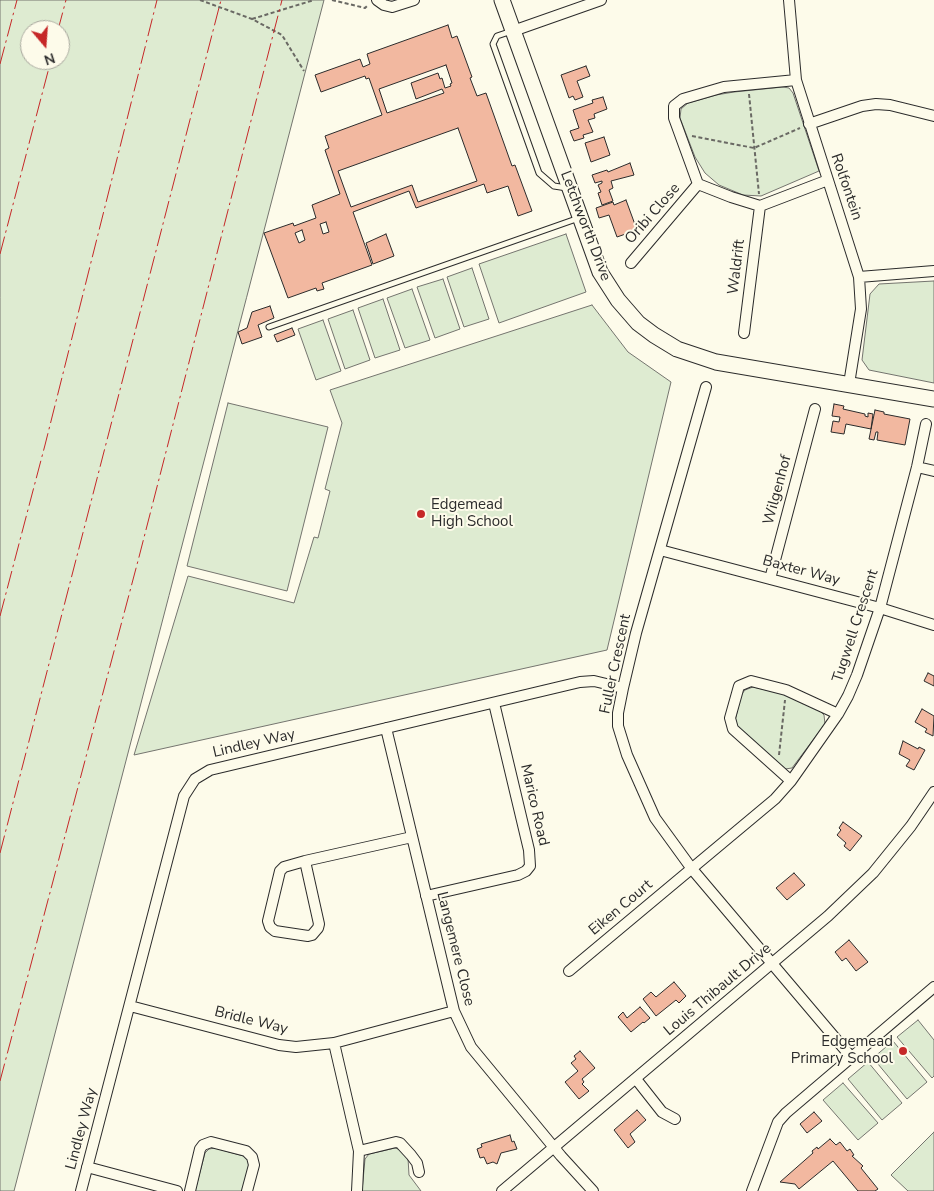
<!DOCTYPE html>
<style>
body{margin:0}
#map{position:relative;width:934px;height:1191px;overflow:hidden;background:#fdfbea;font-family:"Nunito Sans",sans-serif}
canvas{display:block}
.north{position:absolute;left:20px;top:20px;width:50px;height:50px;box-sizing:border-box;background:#fdfbea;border:1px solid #a9a89e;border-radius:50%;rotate:162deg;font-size:14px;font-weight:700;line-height:20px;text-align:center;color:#2b2b2b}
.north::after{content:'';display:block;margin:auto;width:18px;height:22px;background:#c62828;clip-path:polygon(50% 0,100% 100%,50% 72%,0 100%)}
</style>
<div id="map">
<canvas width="934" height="1191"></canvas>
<div class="north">N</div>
</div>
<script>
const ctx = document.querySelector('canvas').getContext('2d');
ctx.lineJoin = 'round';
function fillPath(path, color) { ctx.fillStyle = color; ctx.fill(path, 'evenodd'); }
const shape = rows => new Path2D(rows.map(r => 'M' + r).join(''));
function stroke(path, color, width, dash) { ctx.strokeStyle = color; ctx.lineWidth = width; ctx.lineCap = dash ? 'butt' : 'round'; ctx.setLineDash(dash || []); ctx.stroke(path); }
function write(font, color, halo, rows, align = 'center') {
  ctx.font = font + ' "Nunito Sans",sans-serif'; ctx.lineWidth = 4; ctx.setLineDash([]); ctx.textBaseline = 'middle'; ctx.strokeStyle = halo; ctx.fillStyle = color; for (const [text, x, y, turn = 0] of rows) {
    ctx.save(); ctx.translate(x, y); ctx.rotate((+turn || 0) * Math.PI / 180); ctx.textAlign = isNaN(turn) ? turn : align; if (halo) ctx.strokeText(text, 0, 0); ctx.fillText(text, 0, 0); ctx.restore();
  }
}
const green = shape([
 [0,0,324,0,14,1191,0,1191,0,0],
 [30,30,60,30,60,60,30,60,30,30],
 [783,87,789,88,793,93,819,171,761,196,743,195,719,185,705,173,695,157,680,118,681,109,688,103,716,95,734,92,783,87],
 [566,234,586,292,499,323,479,264,566,234],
 [472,268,489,319,464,327,447,277,472,268],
 [443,279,460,329,435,338,417,287,443,279],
 [934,281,934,383,869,370,862,360,870,294,879,284,934,281],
 [412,289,430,340,405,348,387,298,412,289],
 [383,299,400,350,375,358,358,308,383,299],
 [592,305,628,352,671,382,607,650,134,755,188,576,294,603,314,537,318,538,330,491,325,489,342,423,330,390,592,305],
 [353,310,370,360,345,369,328,319,353,310],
 [323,320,341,371,316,380,298,329,323,320],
 [228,403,328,427,287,591,187,566,228,403],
 [753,687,784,694,820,711,824,715,825,724,792,768,785,769,739,730,735,721,741,695,745,690,753,687],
 [918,1020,934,1040,934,1076,932,1078,897,1037,918,1020],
 [893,1041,927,1082,907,1099,873,1058,893,1041],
 [868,1062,902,1103,882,1120,848,1079,868,1062],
 [843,1083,878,1123,858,1140,823,1100,843,1083],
 [934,1132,934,1191,908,1191,891,1175,934,1132],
 [215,1148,247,1157,250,1163,243,1191,195,1191,205,1153,209,1149,215,1148],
 [395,1148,401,1150,408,1158,409,1175,421,1191,362,1191,365,1159,369,1154,395,1148]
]);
const building = shape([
 [448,25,452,38,457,36,472,77,470,78,477,96,486,93,512,166,515,165,532,211,518,216,508,186,487,193,484,184,416,208,409,191,353,212,372,265,322,283,324,289,317,291,316,288,288,298,264,233,293,223,294,226,316,218,312,205,340,194,325,150,329,148,325,136,382,115,369,78,366,79,365,76,321,92,315,75,360,59,363,67,370,64,367,54,448,25],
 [446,65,452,83,450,84,451,86,445,88,442,78,440,79,438,73,411,83,416,99,442,89,444,93,387,113,379,89,446,65],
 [458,128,477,181,418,202,412,185,351,207,338,171,458,128],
 [326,222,329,232,323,234,320,224,326,222],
 [302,230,305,240,299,243,295,233,302,230],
 [586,66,590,76,577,81,583,97,575,100,573,96,569,98,561,75,586,66],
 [603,97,607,109,594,114,595,118,588,120,593,132,583,135,584,138,574,141,570,131,579,128,573,110,593,103,592,100,603,97],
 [604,137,610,155,591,162,585,143,604,137],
 [630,163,634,175,611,181,613,188,609,190,613,201,602,205,598,193,601,192,598,185,602,183,602,181,595,183,592,175,607,170,608,172,630,163],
 [626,200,637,230,617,237,609,215,599,218,596,208,613,202,614,205,626,200],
 [386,234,394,256,373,264,366,243,386,234],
 [270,306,274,318,258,325,262,337,242,344,238,332,247,328,252,312,270,306],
 [292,328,295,335,277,342,274,335,292,328],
 [834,404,844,406,843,409,865,414,865,416,868,417,868,413,873,414,871,429,846,424,844,434,831,432,833,421,839,422,840,417,832,416,834,404],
 [875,410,884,412,884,414,910,419,905,445,877,440,878,432,876,432,874,440,869,439,875,410],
 [928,673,934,676,934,686,924,681,928,673],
 [922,709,934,716,933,736,925,732,927,729,915,722,922,709],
 [903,741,918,749,919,747,925,750,914,770,906,766,910,760,899,754,903,741],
 [843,822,862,836,850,851,844,846,846,843,837,835,841,830,839,828,843,822],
 [794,873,805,885,787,900,776,888,794,873],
 [849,940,868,962,856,971,846,958,842,961,835,952,849,940],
 [674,982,686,996,679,1003,676,1000,656,1016,643,999,651,992,656,997,674,982],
 [640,1007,650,1018,644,1023,643,1022,631,1032,618,1017,623,1012,627,1018,640,1007],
 [580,1051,595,1068,582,1079,584,1082,582,1084,589,1091,579,1099,565,1082,578,1071,571,1063,576,1059,574,1056,580,1051],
 [637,1110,646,1120,630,1134,635,1142,628,1148,614,1130,637,1110],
 [814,1112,822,1121,807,1133,800,1124,814,1112],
 [510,1135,512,1142,514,1141,517,1149,501,1153,497,1164,493,1162,487,1164,484,1157,480,1158,477,1149,482,1147,481,1144,510,1135],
 [830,1139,836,1145,840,1142,847,1151,850,1149,854,1155,852,1156,863,1166,861,1168,878,1189,875,1191,858,1191,833,1161,799,1189,795,1184,780,1182,813,1153,812,1151,817,1147,818,1149,830,1139]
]);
const path = shape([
 [200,0,252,19,282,35,304,71],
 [332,0,365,8,367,6],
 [252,19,314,0],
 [749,94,759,194],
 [692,136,754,148,800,128],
 [779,755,785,700]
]);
const lane = shape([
 [512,31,497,36,493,44,539,173,554,186,567,188],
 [269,327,579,218]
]);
const street = shape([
 [377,0,384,5,392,7,414,0],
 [789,0,796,80,859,277,861,309,849,384],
 [513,31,601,0],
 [796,80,724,87,683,99,674,106,674,118,698,184,731,197,760,206,828,180],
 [809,124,862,106,876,104,890,105,934,116],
 [631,263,698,184],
 [859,277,934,271],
 [744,333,760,206],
 [706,387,636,633,623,688,618,713,618,726,627,755,655,818,692,869,852,1058],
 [917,467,934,471],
 [660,550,880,608,934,625],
 [770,579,815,409],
 [386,728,454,1011,471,1047,561,1156,593,1191],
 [791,781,733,729,730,718,739,686,751,681,786,690,838,714],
 [305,861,319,924,318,928,312,935,308,936,275,931,270,927,268,921,280,871,284,867,305,861,412,837],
 [426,896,518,875,526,871,530,866,529,850,494,703],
 [569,971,775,799,791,781,838,714,848,696,857,675,880,608,917,467,926,424],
 [130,1006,279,1045,296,1047,334,1043,454,1011],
 [334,1043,359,1151,357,1191],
 [636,1079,662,1112,675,1119],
 [359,1151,396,1142,400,1143,411,1155,417,1163,419,1172],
 [87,1167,177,1191],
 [81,1191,184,796,195,779,210,770,580,682,594,681,623,688],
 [190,1191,200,1149,203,1145,211,1142,246,1151,252,1157,254,1165,247,1191],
 [502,1191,828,916,873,873,911,826,934,792],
 [752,1191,778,1122,786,1113,934,987]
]);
const secondary = shape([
 [502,0,600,272,618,300,638,323,654,335,677,349,716,362,934,399]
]);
const power = shape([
 [58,30,66,0],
 [0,64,17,0],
 [0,254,51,60],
 [0,616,45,445,157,0],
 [0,853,221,0],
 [0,1081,139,557,282,0]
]);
const markers = [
 [421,514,5,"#c62828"],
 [903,1051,5,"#c62828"]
];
const streetNames = [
 ["Rolfontein",846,187,71],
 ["Oribi Close",653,214,-49],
 ["Letchworth Drive",585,226,69],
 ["Waldrift",737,267,-83],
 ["Wilgenhof",778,490,-75],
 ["Baxter Way",801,571,15],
 ["Tugwell Crescent",856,626,-72],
 ["Fuller Crescent",616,664,-78],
 ["Lindley Way",254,744,-13],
 ["Marico Road",534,805,77],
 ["Eiken Court",621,908,-40],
 ["Langemere Close",455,949,76],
 ["Louis Thibault Drive",718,990,-40],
 ["Bridle Way",251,1021,14],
 ["Lindley Way",82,1129,-75]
];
const poiNames = [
 ["Edgemead",431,505],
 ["High School",431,522],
 ["Edgemead",893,1042,"right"],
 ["Primary School",893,1059,"right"]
];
fillPath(green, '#deebd1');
stroke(green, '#74746e', 1);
fillPath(building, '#f2b8a0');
stroke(building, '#2b2b2b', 1);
stroke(lane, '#2b2b2b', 7);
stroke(street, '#2b2b2b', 12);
stroke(secondary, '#2b2b2b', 17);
stroke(path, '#6a6964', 2, [4, 2.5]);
stroke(lane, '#fdfbea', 5);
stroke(street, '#fdfbea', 10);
stroke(secondary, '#fdfbea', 15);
stroke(power, '#c62828', 1, [18, 4, 2.5, 4]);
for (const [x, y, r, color] of markers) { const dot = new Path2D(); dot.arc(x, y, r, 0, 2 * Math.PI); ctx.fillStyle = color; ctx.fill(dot); stroke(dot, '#fdfbea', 2); }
write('15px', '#2b2b2b', '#fdfbea', streetNames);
write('15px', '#2b2b2b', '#fdfbea', poiNames, 'left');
</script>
